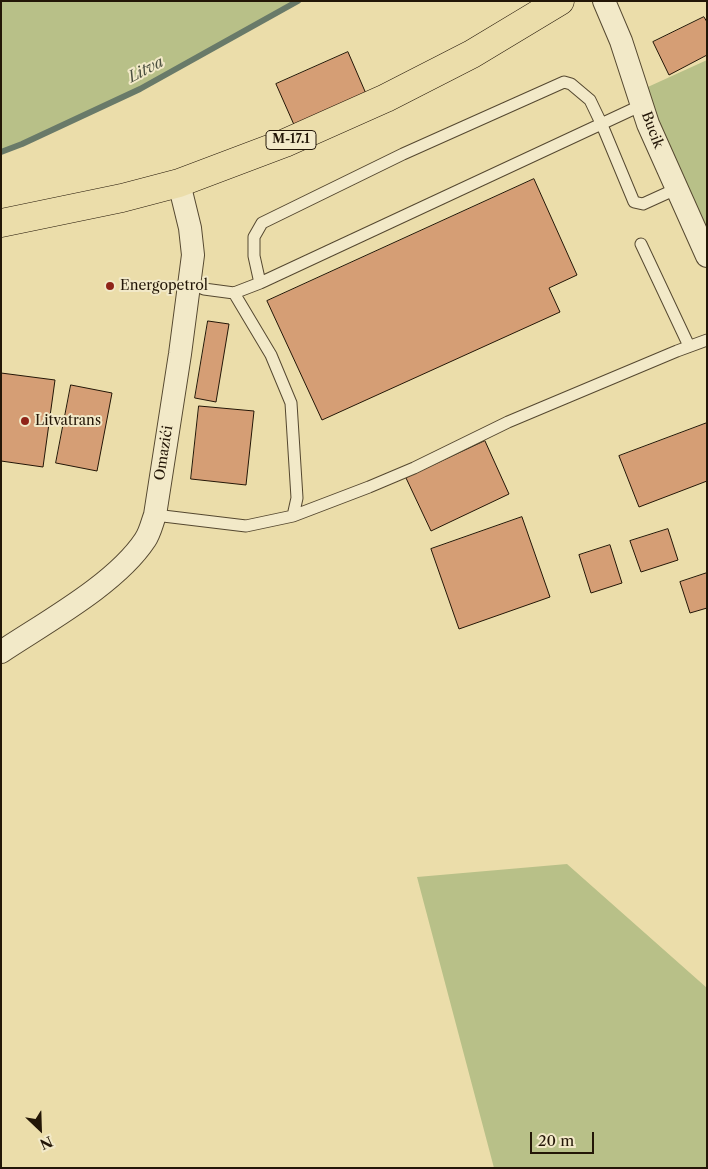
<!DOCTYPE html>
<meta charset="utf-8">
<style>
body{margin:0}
#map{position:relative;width:708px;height:1169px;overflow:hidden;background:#ebddaa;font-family:"Libre Caslon Text",serif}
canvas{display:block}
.frame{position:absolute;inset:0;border:2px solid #231607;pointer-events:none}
.north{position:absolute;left:15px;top:1104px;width:50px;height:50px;-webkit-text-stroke:4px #f2e9c8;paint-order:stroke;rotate:156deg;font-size:14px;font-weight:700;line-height:20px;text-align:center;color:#231607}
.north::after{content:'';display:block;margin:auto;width:18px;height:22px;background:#231607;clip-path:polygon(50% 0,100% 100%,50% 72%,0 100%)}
.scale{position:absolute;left:530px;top:1132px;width:64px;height:22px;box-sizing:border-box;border:2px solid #231607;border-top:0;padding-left:6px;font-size:15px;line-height:18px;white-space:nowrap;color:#231607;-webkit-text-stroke:4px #f2e9c8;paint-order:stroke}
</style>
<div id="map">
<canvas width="708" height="1169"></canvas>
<div class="frame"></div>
<div class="north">N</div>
<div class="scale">20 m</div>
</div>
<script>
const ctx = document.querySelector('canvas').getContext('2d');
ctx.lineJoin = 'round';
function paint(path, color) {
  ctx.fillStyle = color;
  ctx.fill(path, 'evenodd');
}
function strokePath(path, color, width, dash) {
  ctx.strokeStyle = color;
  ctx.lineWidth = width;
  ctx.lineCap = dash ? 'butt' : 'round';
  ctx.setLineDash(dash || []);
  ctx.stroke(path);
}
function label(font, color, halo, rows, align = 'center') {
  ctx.font = font + ' "Libre Caslon Text",serif';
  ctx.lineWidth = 4;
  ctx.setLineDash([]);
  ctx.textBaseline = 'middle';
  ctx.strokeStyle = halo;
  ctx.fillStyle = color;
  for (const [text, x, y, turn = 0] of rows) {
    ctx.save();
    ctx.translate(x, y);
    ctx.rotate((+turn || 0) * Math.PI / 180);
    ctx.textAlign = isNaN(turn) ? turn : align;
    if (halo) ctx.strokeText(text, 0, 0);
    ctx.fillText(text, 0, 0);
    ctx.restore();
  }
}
const green = new Path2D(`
 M 1,1 L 298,1 L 140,89 L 22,144 L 1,152 Z
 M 707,60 L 707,237 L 639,91 Z
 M 567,864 L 707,988 L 707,1168 L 494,1168 L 417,877 Z`);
const stream = new Path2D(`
 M 1,152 L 22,144 L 140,89 L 298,1`);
const building = new Path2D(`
 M 704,17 L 707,22 L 707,55 L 669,75 L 653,42 Z
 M 348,52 L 367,96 L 295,127 L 276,84 Z
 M 534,179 L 577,275 L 549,288 L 560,312 L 322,420 L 267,301 Z
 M 208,321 L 229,324 L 216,402 L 195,398 Z
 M 1,373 L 55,380 L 43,467 L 1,461 Z
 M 71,385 L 112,393 L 97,471 L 56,463 Z
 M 199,406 L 254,411 L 246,485 L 191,479 Z
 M 707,423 L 707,481 L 639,507 L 619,456 Z
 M 485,441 L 509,494 L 431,531 L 406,478 Z
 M 522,517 L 550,597 L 459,629 L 431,549 Z
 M 668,529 L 678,560 L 641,572 L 630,541 Z
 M 610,545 L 622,583 L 591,593 L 579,555 Z
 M 707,573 L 707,608 L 690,613 L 680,582 Z`);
const lane = new Path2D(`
 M 641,244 L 689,346
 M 189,282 L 204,289 L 234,293 L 260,283 L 642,105
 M 260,283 L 254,256 L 254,237 L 262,223 L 403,154 L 564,82 L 571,84 L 590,100 L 602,125 L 634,202 L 643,204 L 676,189
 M 155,515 L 246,526 L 293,516 L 297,498 L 291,403 L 271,355 L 234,293
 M 293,516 L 369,487 L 414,468 L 508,422 L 677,351 L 707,340`);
const street = new Path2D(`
 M 604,1 L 621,41 L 648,124 L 707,256
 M 1,652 C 46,622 116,584 145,540 C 150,533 152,523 155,515 L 180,354 L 193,255 L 190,228 L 179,183`);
const primary = new Path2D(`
 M 1,223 L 122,198 L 179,183 L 285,143 L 386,98 L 472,54 L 560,1`);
const markers = [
 [110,286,5,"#8f2418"],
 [25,421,5,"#8f2418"]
];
const shields = [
 [291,140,50]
];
const shieldNames = [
 ["M-17.1",291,140]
];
const streetNames = [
 ["Bucik",652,130,69],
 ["Omazići",164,453,-81]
];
const poiNames = [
 ["Energopetrol",120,286],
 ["Litvatrans",35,421]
];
const waterNames = [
 ["Litva",146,70,-28]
];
paint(green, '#b8c088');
strokePath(stream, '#697a69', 6);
paint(building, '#d59e75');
strokePath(building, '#231607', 1);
strokePath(lane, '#554830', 13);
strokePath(street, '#554830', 24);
strokePath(primary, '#231607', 29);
strokePath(lane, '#f2e9c8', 11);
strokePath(street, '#f2e9c8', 22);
strokePath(primary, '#ebddaa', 28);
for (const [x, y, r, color] of markers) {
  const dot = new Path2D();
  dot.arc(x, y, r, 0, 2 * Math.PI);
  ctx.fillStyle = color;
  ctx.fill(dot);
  strokePath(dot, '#f2e9c8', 2);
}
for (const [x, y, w] of shields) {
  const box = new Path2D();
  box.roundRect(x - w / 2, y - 9.5, w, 19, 4);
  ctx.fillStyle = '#f2e9c8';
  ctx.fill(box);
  strokePath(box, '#231607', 1);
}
label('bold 12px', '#231607', null, shieldNames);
label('14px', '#231607', '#f2e9c8', streetNames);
label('14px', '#231607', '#f2e9c8', poiNames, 'left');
label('italic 15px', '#4c5040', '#f2e9c8', waterNames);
</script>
